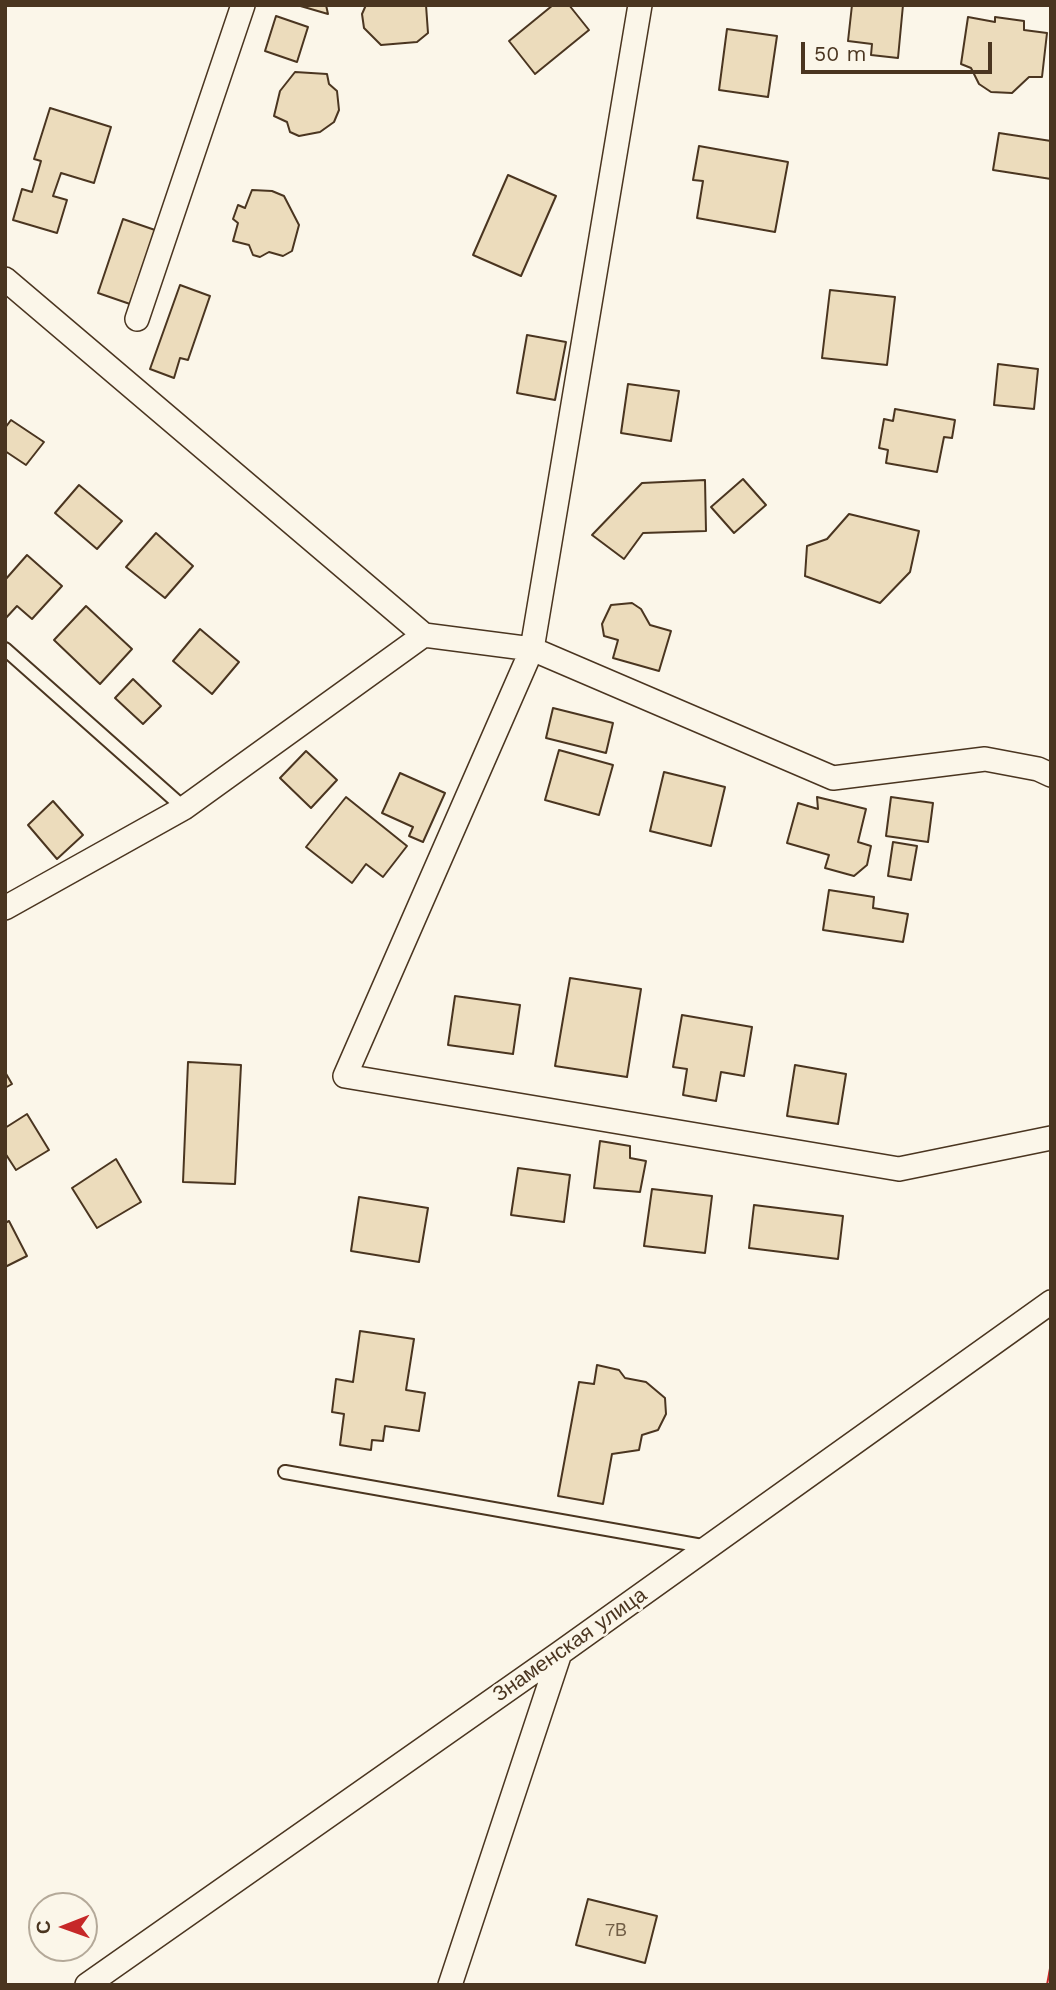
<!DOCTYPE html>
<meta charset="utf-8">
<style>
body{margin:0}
#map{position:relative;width:1056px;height:1990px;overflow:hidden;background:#fbf6e9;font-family:"Work Sans",sans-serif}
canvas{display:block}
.frame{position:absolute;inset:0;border:7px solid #4a3520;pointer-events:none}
.north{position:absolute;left:28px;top:1892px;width:70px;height:70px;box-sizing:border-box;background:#fbf6e9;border:2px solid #b4a999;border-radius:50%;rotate:269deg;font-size:19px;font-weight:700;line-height:28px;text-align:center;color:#4a3520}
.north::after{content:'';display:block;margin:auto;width:24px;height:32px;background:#c62828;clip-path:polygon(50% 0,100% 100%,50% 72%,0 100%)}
.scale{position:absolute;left:801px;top:42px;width:191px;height:32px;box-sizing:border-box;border:4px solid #4a3520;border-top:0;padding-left:9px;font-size:21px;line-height:24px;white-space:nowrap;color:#4a3520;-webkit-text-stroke:5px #fbf6e9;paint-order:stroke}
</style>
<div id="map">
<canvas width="1056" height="1990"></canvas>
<div class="frame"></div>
<div class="north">С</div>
<div class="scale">50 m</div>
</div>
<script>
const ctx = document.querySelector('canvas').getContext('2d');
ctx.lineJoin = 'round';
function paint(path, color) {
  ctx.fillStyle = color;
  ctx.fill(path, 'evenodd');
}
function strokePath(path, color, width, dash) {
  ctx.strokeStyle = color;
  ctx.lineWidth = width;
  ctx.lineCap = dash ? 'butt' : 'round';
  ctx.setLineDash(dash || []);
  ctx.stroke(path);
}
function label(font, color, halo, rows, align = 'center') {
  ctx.font = font + ' "Work Sans",sans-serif';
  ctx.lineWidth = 5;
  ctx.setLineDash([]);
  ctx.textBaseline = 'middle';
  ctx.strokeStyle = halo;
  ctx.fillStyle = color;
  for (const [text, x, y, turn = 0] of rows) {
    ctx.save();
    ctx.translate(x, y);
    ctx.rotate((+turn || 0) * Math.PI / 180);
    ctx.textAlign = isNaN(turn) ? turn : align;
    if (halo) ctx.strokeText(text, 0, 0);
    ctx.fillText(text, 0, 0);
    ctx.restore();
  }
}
const building = new Path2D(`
 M 297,5 L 326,5 L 328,14 Z
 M 366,5 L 426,5 L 428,33 L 417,42 L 381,45 L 364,28 L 362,14 Z
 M 553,5 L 569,5 L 589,30 L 535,74 L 509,41 Z
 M 852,5 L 903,5 L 898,58 L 871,55 L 872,44 L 848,41 Z
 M 276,16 L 308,27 L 297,62 L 265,51 Z
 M 968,17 L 995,22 L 995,17 L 1024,21 L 1024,30 L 1047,33 L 1042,77 L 1029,77 L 1012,93 L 991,92 L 979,84 L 971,68 L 961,64 Z
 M 727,29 L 777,36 L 768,97 L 719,90 Z
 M 295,72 L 327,74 L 329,84 L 337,91 L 339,110 L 334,122 L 320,132 L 299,136 L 290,132 L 287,122 L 274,116 L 280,91 Z
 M 50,108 L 111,127 L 94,183 L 61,173 L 53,196 L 67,200 L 57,233 L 13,220 L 22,189 L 32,192 L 41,161 L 34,159 Z
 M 999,133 L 1051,141 L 1051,179 L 993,170 Z
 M 699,146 L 788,162 L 775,232 L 697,218 L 703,181 L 693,180 Z
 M 508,175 L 556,196 L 521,276 L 473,255 Z
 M 252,190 L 272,191 L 284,196 L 299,225 L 292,251 L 283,256 L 269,252 L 260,257 L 253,255 L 249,245 L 233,241 L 238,223 L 233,219 L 238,205 L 245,208 Z
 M 123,219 L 155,230 L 130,304 L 98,293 Z
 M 180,285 L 210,296 L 188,360 L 180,358 L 174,378 L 150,369 Z
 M 830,290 L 895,297 L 887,365 L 822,358 Z
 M 527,335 L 566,342 L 555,400 L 517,393 Z
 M 998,364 L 1038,369 L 1034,409 L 994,405 Z
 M 628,384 L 679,391 L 671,441 L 621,433 Z
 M 895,409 L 955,420 L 952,438 L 944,437 L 937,472 L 886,463 L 888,450 L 879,448 L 884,419 L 893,421 Z
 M 11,420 L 44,442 L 26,465 L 5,451 L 5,428 Z
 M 743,479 L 766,505 L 734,533 L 711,507 Z
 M 705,480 L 706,531 L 643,533 L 624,559 L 592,535 L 642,483 Z
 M 79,485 L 122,521 L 97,549 L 55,513 Z
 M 849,514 L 919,531 L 910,572 L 880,603 L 805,576 L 807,546 L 827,539 Z
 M 156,533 L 193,566 L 165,598 L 126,567 Z
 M 27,555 L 62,586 L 32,619 L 17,606 L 5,619 L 5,580 Z
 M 632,603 L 641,609 L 650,625 L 671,631 L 659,671 L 613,658 L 618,640 L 604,636 L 602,624 L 611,605 Z
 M 86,606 L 132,649 L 100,684 L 54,640 Z
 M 200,629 L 239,662 L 212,694 L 173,661 Z
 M 133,679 L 161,706 L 143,724 L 115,698 Z
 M 553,708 L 613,723 L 606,753 L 546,738 Z
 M 559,750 L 613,765 L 599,815 L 545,800 Z
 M 306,751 L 337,780 L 311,808 L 280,778 Z
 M 664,772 L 725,787 L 711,846 L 650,831 Z
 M 400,773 L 445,793 L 423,842 L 409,836 L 413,827 L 382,813 Z
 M 346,797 L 407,846 L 383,877 L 366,864 L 352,883 L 306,847 Z
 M 817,797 L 866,809 L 858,842 L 871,846 L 867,865 L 854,876 L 825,868 L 829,855 L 787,843 L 798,803 L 818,809 Z
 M 891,797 L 933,803 L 928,842 L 886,836 Z
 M 53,801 L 83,835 L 57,859 L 28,825 Z
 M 893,842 L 917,846 L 911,880 L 888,876 Z
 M 829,890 L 874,897 L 873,908 L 908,914 L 903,942 L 823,930 Z
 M 570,978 L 641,989 L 627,1077 L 555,1066 Z
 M 455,996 L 520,1005 L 513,1054 L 448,1045 Z
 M 682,1015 L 752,1027 L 744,1076 L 721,1072 L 716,1101 L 683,1095 L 687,1069 L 673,1067 Z
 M 188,1062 L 241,1065 L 235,1184 L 183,1182 Z
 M 795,1065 L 846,1074 L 838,1124 L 787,1116 Z
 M 5,1072 L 12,1084 L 5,1088 Z
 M 27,1114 L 49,1150 L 16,1170 L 5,1153 L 5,1128 Z
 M 600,1141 L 630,1146 L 630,1158 L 646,1161 L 640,1192 L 594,1188 Z
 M 116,1159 L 141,1202 L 97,1228 L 72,1188 Z
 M 518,1168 L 570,1175 L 564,1222 L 511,1215 Z
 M 652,1189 L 712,1196 L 705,1253 L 644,1246 Z
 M 359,1197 L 428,1208 L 419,1262 L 351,1251 Z
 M 754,1205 L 843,1216 L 838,1259 L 749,1248 Z
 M 9,1221 L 27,1256 L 5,1267 L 5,1223 Z
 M 360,1331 L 414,1339 L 406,1390 L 425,1393 L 419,1431 L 385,1426 L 383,1441 L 372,1440 L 371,1450 L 340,1445 L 344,1414 L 332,1412 L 336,1379 L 353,1382 Z
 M 597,1365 L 619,1370 L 625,1378 L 646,1382 L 665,1398 L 666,1414 L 658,1430 L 642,1435 L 639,1450 L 612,1454 L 603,1504 L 558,1496 L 579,1382 L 594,1384 Z
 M 588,1899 L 657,1916 L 645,1963 L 576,1945 Z`);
const lane = new Path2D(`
 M 5,649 L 184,808
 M 285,1472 L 708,1547`);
const street = new Path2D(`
 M 5,279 L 424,635
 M 137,319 L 243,5
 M 1051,775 L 1038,769 L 985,759 L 833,778 L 532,649 L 345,1076 L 899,1169 L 1051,1138
 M 5,908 L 184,808 L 424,635 L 532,649 L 640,5
 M 87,1985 L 560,1653 L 1051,1302
 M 450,1985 L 560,1653`);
const power = new Path2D(`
 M 1047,1985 L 1051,1963`);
const numberNames = [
 ["7В",616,1931]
];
const streetNames = [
 ["Знаменская улица",570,1645,-35]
];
paint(building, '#ecdcbc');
strokePath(building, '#4a3520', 2);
strokePath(lane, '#4a3520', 16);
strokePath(street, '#4a3520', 26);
strokePath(lane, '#fbf6e9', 12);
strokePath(street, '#fbf6e9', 23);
strokePath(power, '#c62828', 2, [24, 5, 3.5, 5]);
label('18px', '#725f47', null, numberNames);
label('21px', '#4a3520', '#fbf6e9', streetNames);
</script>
